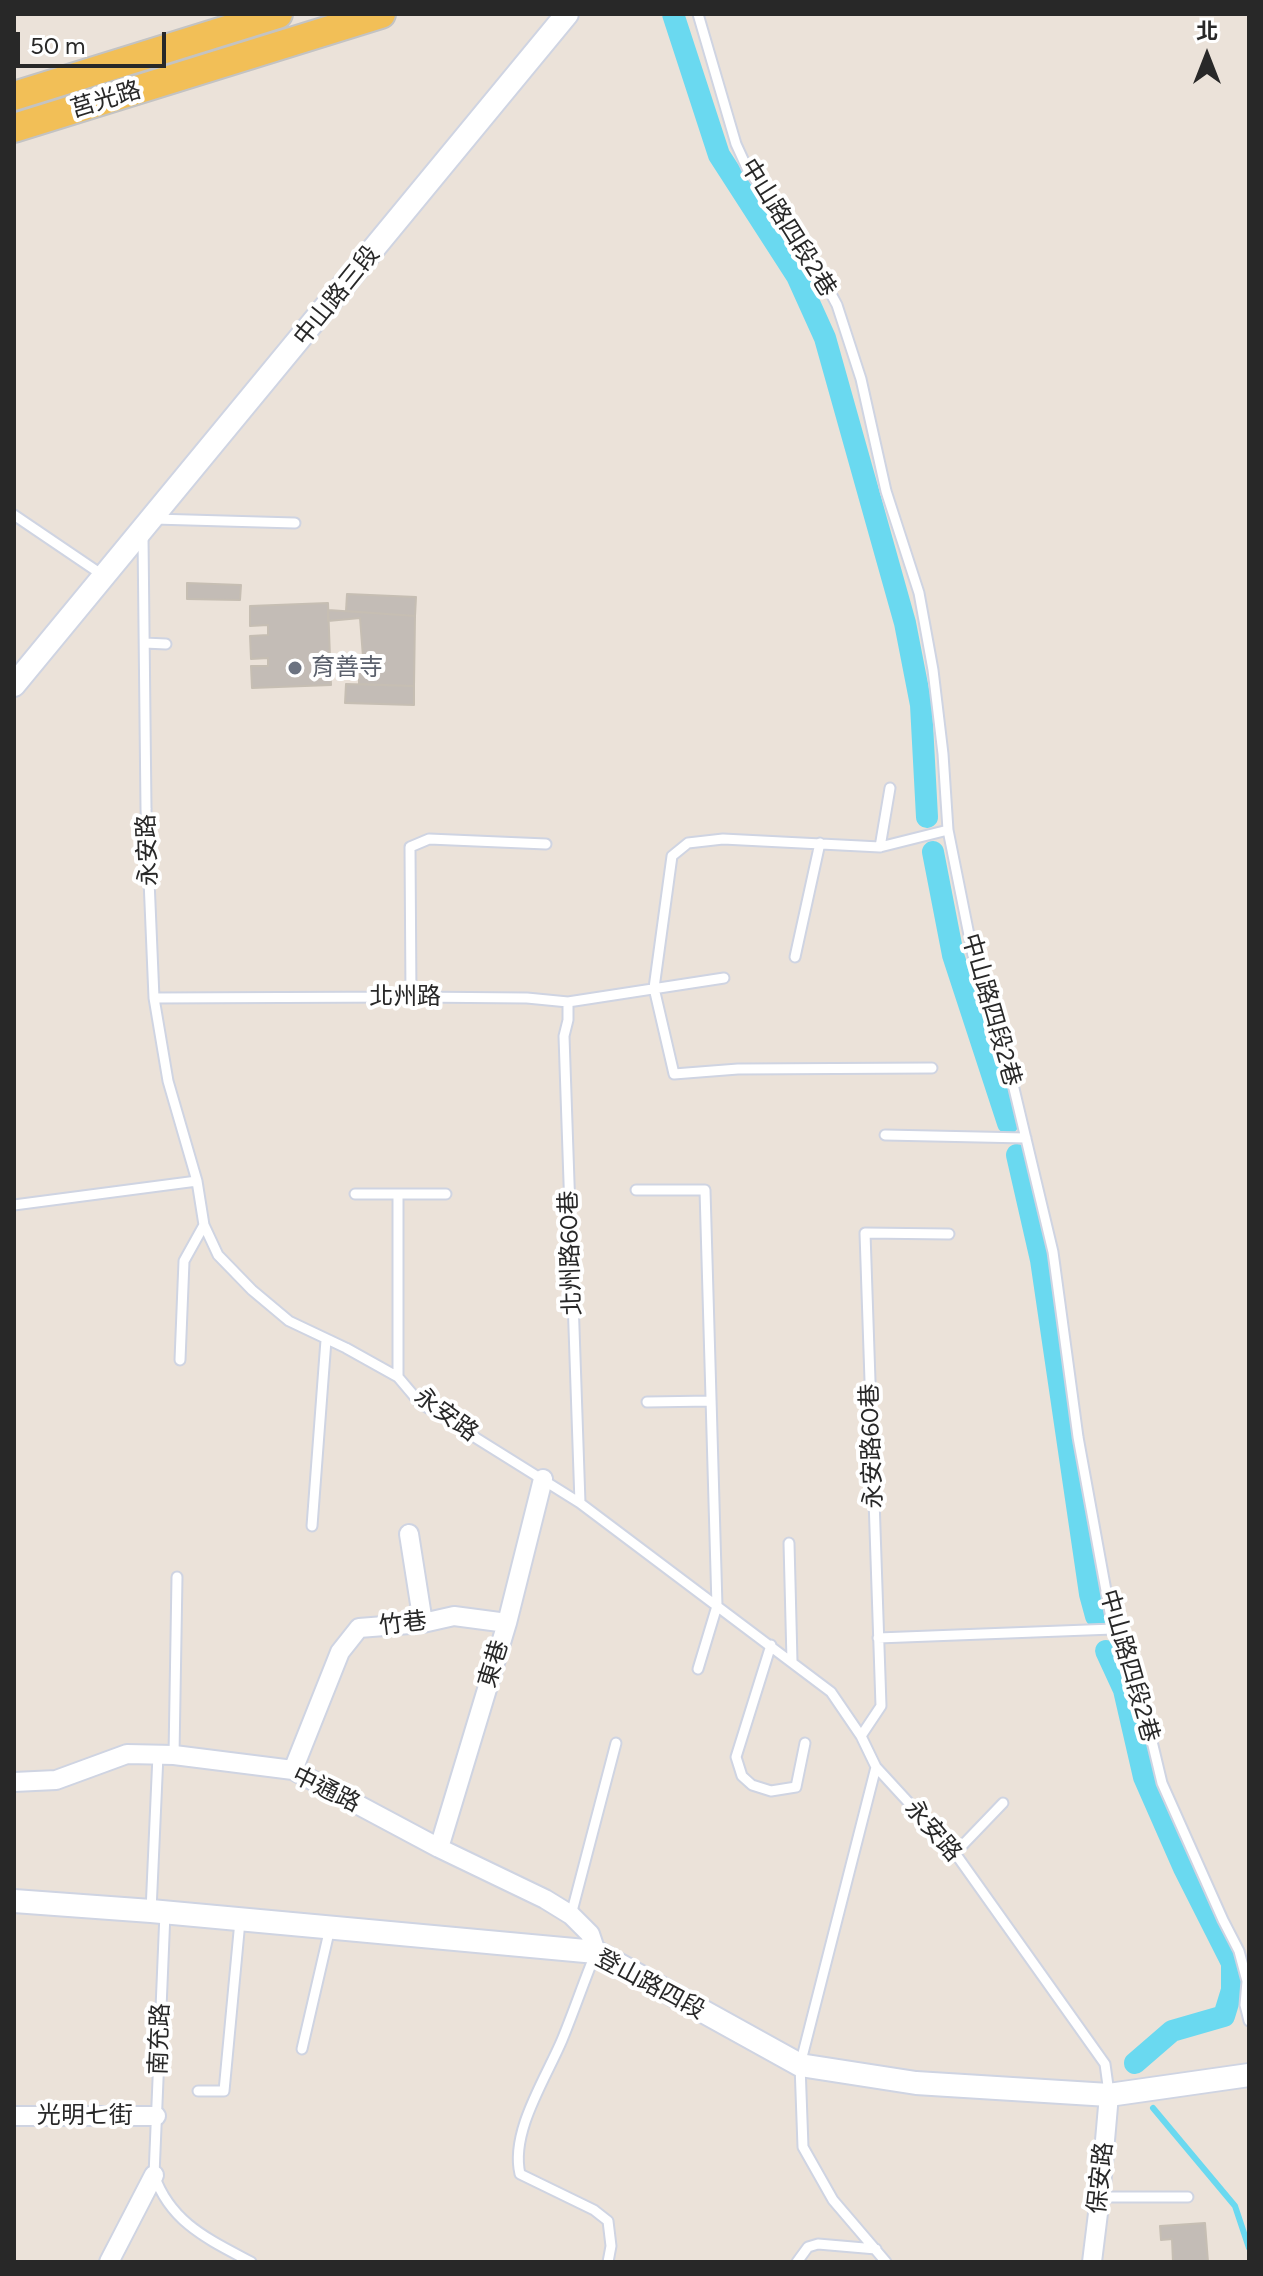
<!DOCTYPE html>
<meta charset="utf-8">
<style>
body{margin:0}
#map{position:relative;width:1263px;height:2276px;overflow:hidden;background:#ebe2d9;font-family:Figtree,"Noto Sans TC",sans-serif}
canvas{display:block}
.frame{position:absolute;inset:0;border:16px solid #282828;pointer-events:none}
.north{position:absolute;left:1167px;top:16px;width:80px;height:80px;-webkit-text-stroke:6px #fff;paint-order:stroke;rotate:0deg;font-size:22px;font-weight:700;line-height:32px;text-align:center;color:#282828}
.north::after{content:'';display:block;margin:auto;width:28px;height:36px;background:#282828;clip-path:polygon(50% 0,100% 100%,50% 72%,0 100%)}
.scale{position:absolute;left:16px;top:32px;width:150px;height:36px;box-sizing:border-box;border:4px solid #282828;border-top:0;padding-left:10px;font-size:24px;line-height:28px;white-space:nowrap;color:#282828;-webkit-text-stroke:6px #fff;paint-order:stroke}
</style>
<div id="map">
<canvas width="1263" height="2276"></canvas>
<div class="frame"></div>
<div class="north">北</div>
<div class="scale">50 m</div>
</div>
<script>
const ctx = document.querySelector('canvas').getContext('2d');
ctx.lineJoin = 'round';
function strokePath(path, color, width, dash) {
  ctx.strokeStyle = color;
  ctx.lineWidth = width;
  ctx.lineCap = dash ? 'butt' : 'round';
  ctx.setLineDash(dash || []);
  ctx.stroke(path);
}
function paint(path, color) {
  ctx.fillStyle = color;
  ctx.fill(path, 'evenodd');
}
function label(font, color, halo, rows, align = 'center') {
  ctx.font = font + ' Figtree,"Noto Sans TC",sans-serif';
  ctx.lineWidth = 8;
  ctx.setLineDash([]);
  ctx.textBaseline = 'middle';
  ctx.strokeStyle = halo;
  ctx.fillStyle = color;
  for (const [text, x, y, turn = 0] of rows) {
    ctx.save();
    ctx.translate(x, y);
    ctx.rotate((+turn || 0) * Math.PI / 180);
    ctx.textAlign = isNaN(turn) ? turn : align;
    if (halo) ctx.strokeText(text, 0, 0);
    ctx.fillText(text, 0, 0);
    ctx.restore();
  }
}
const stream = new Path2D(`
 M 1153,2108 L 1235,2206 L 1249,2248`);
const canal = new Path2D(`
 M 673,14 L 719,155 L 797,276 L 825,338 L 905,623 L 921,705 L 927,817
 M 933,852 L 953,955 L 1008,1123
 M 1017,1155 L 1041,1260 L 1090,1594 L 1096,1616
 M 1106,1651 L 1124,1690 L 1144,1777 L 1184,1868 L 1232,1963 L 1232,1990 L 1224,2016 L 1172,2031 L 1135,2063`);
const building = new Path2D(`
 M 187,583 L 241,585 L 240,600 L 187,599 Z
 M 347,594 L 416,597 L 415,616 L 346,611 Z
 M 328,603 L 331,685 L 252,688 L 251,666 L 268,666 L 268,658 L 251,659 L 250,636 L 268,635 L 268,625 L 250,626 L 250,606 Z
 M 328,610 L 415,616 L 414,686 L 359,684 L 359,671 L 330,671 L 330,657 L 363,657 L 360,618 L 328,621 Z
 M 346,684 L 414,686 L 414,705 L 345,703 Z
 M 1205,2223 L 1208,2262 L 1173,2262 L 1172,2239 L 1161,2240 L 1160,2226 Z`);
const service = new Path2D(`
 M 698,14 L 736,144 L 747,168 L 808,251 L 837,305 L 861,379 L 886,491 L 919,593 L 933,670 L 943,754 L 948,830 L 976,970 L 1001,1034 L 1053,1252 L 1078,1437 L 1113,1629 L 1139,1687 L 1162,1783 L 1223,1920 L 1239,1951 L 1247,1981 L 1245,2005 L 1249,2021
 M 14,515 L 104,576
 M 154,519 L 295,523
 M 143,537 L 146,809 L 154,998 L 168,1081 L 197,1181 L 204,1225 L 218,1255 L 252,1290 L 289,1321 L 346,1348 L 398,1377 L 420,1403 L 580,1503 L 831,1692 L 861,1736 L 876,1767 L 955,1853 L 1105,2064 L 1109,2093
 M 145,643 L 166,644
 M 880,847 L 890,788
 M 795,957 L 820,843
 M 411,997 L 410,847 L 429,839 L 546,844
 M 154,998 L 411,997 L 527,998 L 568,1002 L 724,978
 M 568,1002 L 568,1020 L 564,1036 L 580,1503
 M 932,1068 L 738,1069 L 674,1074 L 654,988 L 672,856 L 688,843 L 723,839 L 880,847 L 948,830
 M 885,1135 L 1026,1138
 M 636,1190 L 705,1190 L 717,1606 L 698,1669
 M 355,1194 L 398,1194
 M 14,1205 L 197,1181
 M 180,1360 L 184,1261 L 204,1225
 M 398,1377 L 398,1194 L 446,1194
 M 647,1402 L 711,1401
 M 312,1526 L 326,1340
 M 789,1543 L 792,1661
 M 878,1638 L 1113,1629
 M 771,1645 L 736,1757 L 742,1776 L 752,1785 L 771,1791 L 796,1787 L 805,1743
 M 861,1736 L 881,1706 L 865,1233 L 949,1234
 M 174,1755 L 177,1577
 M 876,1767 L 800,2065 L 803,2147 L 833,2200 L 886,2262
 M 955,1853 L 1003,1803
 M 151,1911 L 158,1755
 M 165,1913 L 154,2175 C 171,2223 208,2239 251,2262
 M 571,1915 L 616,1743
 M 596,1952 C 584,1981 574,2011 562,2040 C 546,2078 510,2132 520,2174 L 594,2210 L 608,2221 L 611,2246 L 608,2262
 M 302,2049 L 330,1928
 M 198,2091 L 224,2091 L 240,1921
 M 1100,2197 L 1188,2197
 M 797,2262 L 808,2247 L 818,2244 L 876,2249`);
const minor = new Path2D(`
 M 409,1534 L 423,1623
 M 293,1770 L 340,1652 L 359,1628 L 423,1623 L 454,1616 L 507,1623
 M 14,1782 L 56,1780 L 127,1754 L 174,1755 L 293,1770 L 439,1848 L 545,1899 L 571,1915 L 590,1934 L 596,1952
 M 439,1848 L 507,1623 L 543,1479
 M 14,2116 L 156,2116
 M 109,2262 L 154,2175
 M 1092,2262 L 1100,2197 L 1109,2095`);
const tertiary = new Path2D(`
 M 14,685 L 567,14
 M 14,1901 L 151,1911 L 596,1952 L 800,2065 L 916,2083 L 1109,2095 L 1249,2075`);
const primary = new Path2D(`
 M 14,96 L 278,14
 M 14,128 L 381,14`);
const markers = [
 [295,668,8,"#6b7280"]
];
const streetNames = [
 ["莒光路",106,100,-17],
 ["中山路四段2巷",788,228,58],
 ["中山路三段",337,296,-51],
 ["永安路",148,850,-92],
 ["北州路",405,997],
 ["中山路四段2巷",991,1010,74],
 ["北州路60巷",571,1253,-92],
 ["永安路",446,1415,36],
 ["永安路60巷",872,1446,-92],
 ["竹巷",403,1624,-7],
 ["東巷",494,1664,-73],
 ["中山路四段2巷",1129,1666,74],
 ["中通路",326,1790,26],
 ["永安路",933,1831,49],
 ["登山路四段",650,1985,28],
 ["南充路",160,2039,-88],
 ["光明七街",85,2116],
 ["保安路",1101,2178,-84]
];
const worshipNames = [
 ["育善寺",311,668]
];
strokePath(stream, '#6ad9f0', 6);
strokePath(canal, '#6ad9f0', 22);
paint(building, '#c3bcb6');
strokePath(building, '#c6beb3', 2);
strokePath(service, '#cfd4e2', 13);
strokePath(minor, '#cfd4e2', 22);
strokePath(tertiary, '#cfd4e2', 26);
strokePath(primary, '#c3c3c3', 32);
strokePath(service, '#fff', 9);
strokePath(minor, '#fff', 18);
strokePath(tertiary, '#fff', 22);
strokePath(primary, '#f2bf57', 28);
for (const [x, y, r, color] of markers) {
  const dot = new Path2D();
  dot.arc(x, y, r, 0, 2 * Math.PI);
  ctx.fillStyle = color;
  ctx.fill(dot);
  strokePath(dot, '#fff', 3);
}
label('24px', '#282828', '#fff', streetNames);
label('24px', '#5b616d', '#fff', worshipNames, 'left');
</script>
